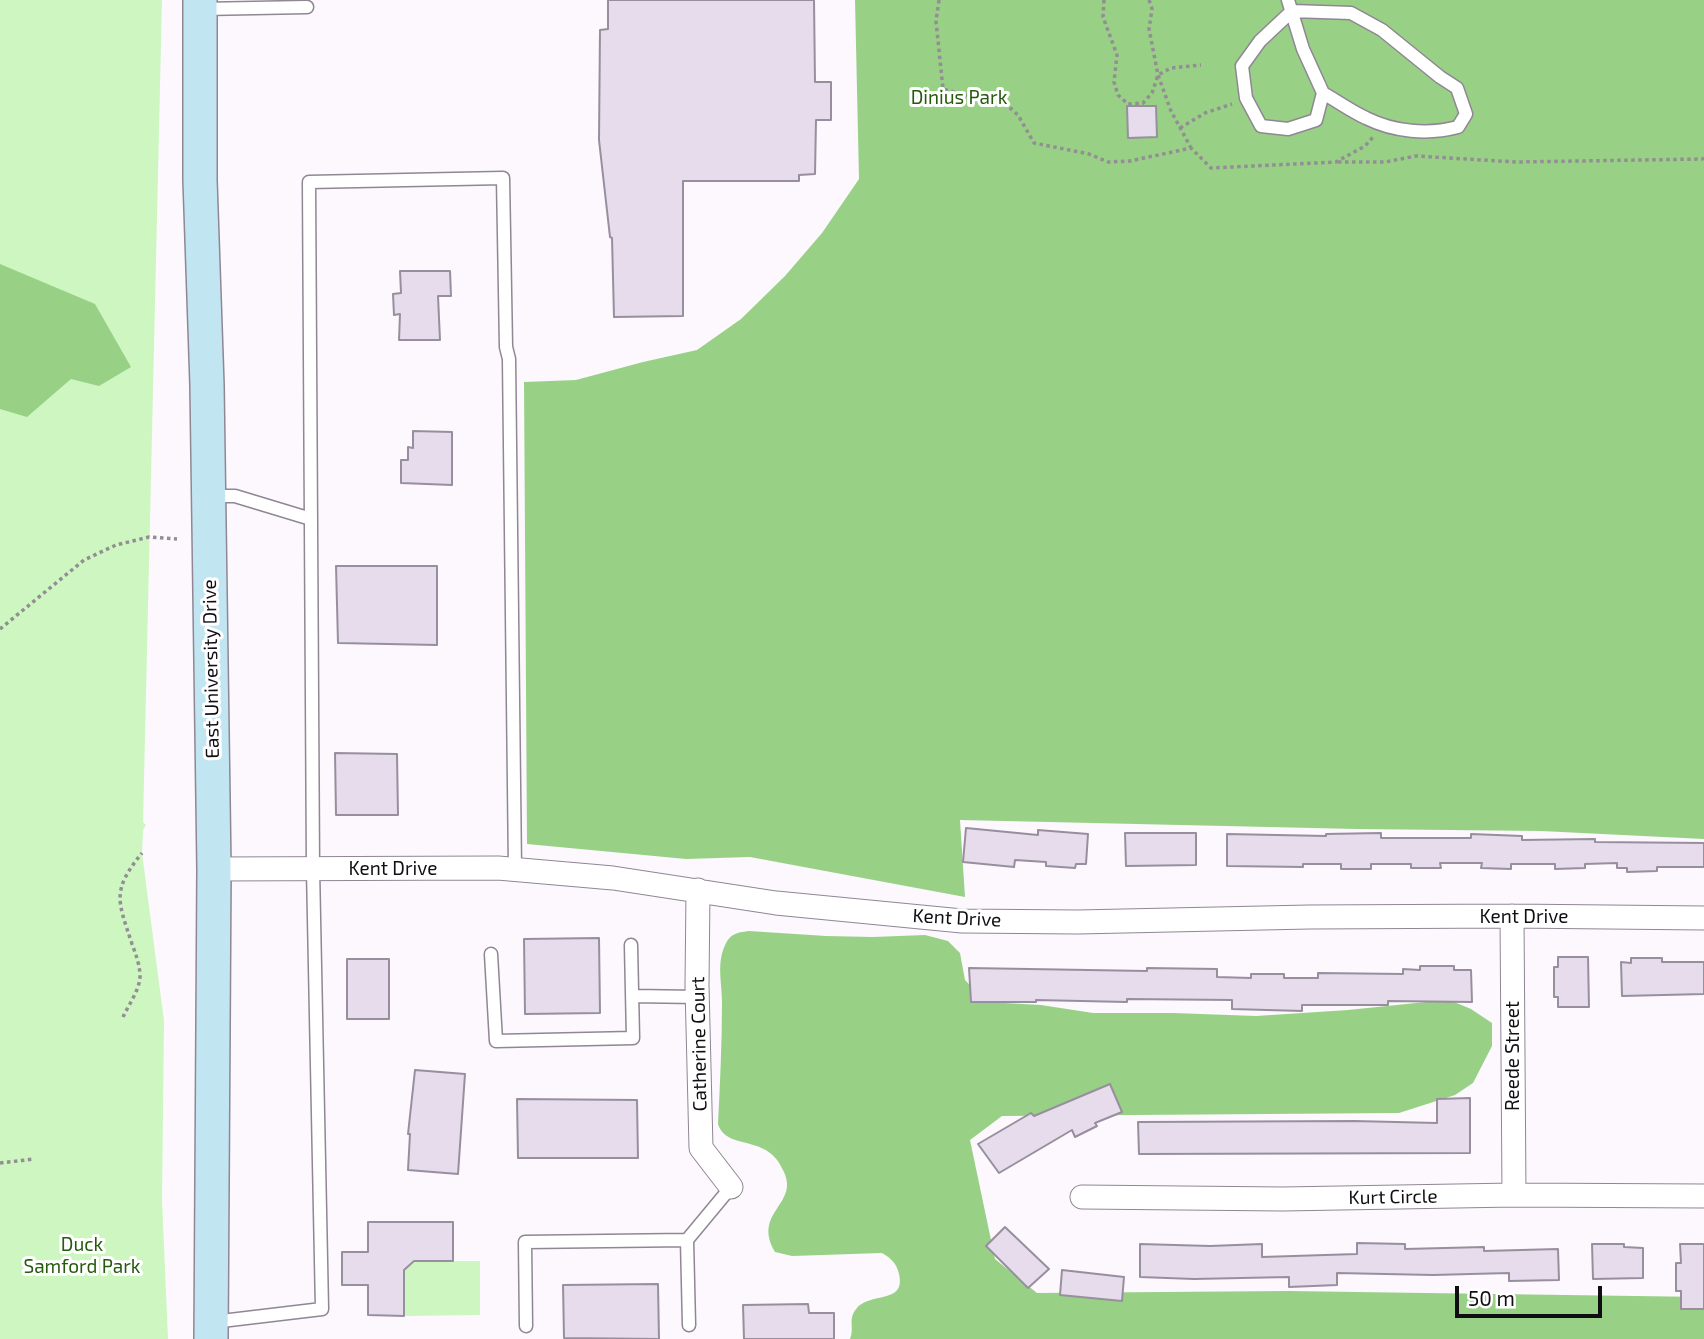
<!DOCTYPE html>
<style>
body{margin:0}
#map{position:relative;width:1704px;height:1339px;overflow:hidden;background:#fcf8fe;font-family:"Exo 2",sans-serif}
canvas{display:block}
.scale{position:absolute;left:1455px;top:1286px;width:147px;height:32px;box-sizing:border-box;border:4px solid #110e13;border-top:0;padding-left:9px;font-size:21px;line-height:24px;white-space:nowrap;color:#110e13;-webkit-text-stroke:5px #fff;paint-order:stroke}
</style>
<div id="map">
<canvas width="1704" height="1339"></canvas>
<div class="scale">50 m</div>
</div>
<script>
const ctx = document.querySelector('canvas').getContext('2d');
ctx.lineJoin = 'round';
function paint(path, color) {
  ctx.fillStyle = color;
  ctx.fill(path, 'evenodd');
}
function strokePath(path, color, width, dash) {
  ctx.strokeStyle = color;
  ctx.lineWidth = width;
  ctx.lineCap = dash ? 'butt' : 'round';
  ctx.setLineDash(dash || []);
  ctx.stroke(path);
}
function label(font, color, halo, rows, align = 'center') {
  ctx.font = font + ' "Exo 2",sans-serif';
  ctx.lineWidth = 6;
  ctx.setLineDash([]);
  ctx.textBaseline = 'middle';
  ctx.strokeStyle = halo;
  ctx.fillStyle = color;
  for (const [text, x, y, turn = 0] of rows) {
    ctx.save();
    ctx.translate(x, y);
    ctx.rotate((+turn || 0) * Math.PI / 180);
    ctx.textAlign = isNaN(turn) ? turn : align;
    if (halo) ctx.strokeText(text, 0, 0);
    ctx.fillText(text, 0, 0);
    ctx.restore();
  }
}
const green = new Path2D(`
 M 0,0 L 162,0 L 143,822 L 146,825 L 143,830 L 142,853 L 164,1021 L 162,1200 L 168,1339 L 0,1339 Z
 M 414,1261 L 480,1261 L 480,1315 L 404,1316 L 404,1270 Z`);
const forest = new Path2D(`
 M 855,0 L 1704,0 L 1704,839 L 1541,831 L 1357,829 L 960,820 L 965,897 L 750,857 L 686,859 L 527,844 L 524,382 L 576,380 L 643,362 L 697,350 L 741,319 L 785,276 L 822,233 L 859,179 Z
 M 0,264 L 95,304 L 131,367 L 99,386 L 71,379 L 27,417 L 0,409 Z
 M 749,931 L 826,936 L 873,937 L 925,935 L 948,941 L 960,953 L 965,980 L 986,1002 L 1041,1005 L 1093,1013 L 1174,1013 L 1256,1016 L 1348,1010 L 1426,1002 L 1454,1002 L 1471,1009 L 1492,1023 L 1492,1046 L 1473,1083 L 1455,1095 L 1399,1113 L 1002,1116 L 970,1140 L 995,1259 L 1037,1293 L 1288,1291 L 1704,1297 L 1704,1339 L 850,1339 C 855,1327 847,1319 857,1308 C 871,1292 906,1304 899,1274 C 897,1264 891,1258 882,1253 L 792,1256 L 775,1252 C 752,1212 799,1205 784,1172 C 768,1132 727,1152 718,1124 C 720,1083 722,1043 722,1002 C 722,981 716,963 726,943 C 731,933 740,932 749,931 Z`);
const building = new Path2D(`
 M 608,0 L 814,0 L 815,82 L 831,82 L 831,120 L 816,120 L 815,174 L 799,175 L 799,181 L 683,181 L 683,316 L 614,317 L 612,238 L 610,237 L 599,140 L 600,30 L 608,29 Z
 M 1127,106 L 1156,106 L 1157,137 L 1128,138 Z
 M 400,271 L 450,271 L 451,296 L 438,296 L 440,340 L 399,340 L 400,314 L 394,315 L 393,294 L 401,293 Z
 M 413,431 L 452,432 L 452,485 L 401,483 L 401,460 L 408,460 L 408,447 L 413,448 Z
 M 336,566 L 437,566 L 437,645 L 338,643 Z
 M 335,753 L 397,754 L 398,815 L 336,815 Z
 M 966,828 L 1038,835 L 1038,830 L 1088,834 L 1086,864 L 1076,864 L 1075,868 L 1046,866 L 1046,862 L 1015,860 L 1014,867 L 963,862 Z
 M 1125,833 L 1196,833 L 1196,865 L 1126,866 Z
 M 1381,833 L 1381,838 L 1471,838 L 1471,834 L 1522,836 L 1522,840 L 1595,839 L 1595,842 L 1704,843 L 1704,867 L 1657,867 L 1657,871 L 1627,872 L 1627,868 L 1617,868 L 1617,863 L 1585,864 L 1585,868 L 1555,869 L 1555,864 L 1511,864 L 1511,869 L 1481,868 L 1482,863 L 1440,863 L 1441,868 L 1411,868 L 1411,864 L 1371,864 L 1371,869 L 1341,869 L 1341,864 L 1303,864 L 1303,867 L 1227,866 L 1227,834 L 1326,836 L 1326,834 Z
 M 599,938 L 600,1013 L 525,1014 L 524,939 Z
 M 1558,957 L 1588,957 L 1589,1007 L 1558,1007 L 1558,997 L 1554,997 L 1554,967 L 1558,967 Z
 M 1631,958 L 1662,958 L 1662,962 L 1704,962 L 1704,994 L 1622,996 L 1621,962 L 1631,963 Z
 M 347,959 L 389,959 L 389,1019 L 347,1019 Z
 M 1420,966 L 1454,966 L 1454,970 L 1471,970 L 1472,1002 L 1388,1001 L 1388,1005 L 1302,1005 L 1302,1011 L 1232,1009 L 1232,1000 L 1127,999 L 1127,1002 L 1036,1000 L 1036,1002 L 971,1002 L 969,968 L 1147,971 L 1147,968 L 1217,969 L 1217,977 L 1251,978 L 1251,974 L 1284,974 L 1284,978 L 1318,978 L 1318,973 L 1403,974 L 1403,969 L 1420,970 Z
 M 415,1070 L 465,1074 L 458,1174 L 408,1170 L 410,1134 L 408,1134 Z
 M 1110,1084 L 1122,1112 L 1095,1123 L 1097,1126 L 1075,1137 L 1072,1130 L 999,1173 L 978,1144 L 1031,1113 L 1034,1116 Z
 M 1470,1098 L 1470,1153 L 1139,1154 L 1138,1122 L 1354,1121 L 1437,1123 L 1437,1099 Z
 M 517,1099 L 637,1100 L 638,1158 L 518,1158 Z
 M 368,1222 L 453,1222 L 453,1261 L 414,1261 L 404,1270 L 404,1316 L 368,1315 L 368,1285 L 342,1285 L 342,1252 L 368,1252 Z
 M 1005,1227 L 1049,1269 L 1028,1288 L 986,1246 Z
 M 1357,1243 L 1405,1244 L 1405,1249 L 1484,1247 L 1484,1251 L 1558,1249 L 1559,1280 L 1509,1281 L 1509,1273 L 1433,1275 L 1337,1273 L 1337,1285 L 1289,1287 L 1289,1277 L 1194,1279 L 1140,1277 L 1140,1244 L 1210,1246 L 1262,1244 L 1262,1257 L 1357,1254 Z
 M 1592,1244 L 1624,1244 L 1624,1247 L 1643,1248 L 1643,1278 L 1593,1279 Z
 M 1680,1244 L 1704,1244 L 1704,1309 L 1681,1309 L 1681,1291 L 1676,1291 L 1676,1263 L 1681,1263 Z
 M 1062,1270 L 1124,1277 L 1122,1301 L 1060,1295 Z
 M 658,1284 L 659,1339 L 564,1338 L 563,1285 Z
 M 808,1304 L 809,1313 L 834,1313 L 834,1339 L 744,1339 L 743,1305 Z`);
const path = new Path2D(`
 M 939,0 L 936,21 L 943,89 L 973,97 L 999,98 L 1018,115 L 1034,143 L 1089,154 L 1108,162 L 1130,161 L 1191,148 L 1211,168 L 1336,162 L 1365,146 L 1374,136
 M 1104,0 L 1103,17 L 1117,55 L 1114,82 L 1118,95 L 1128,104 L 1143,103 L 1152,93 L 1158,75 L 1171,68 L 1201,65
 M 1149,0 L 1152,9 L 1149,29 L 1158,75 L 1171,111 L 1191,148
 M 1180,128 L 1205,113 L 1232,104
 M 1338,162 L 1385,162 L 1416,156 L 1516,162 L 1702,159 L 1704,158
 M 0,629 L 84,560 L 116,545 L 149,537 L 177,539
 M 123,1017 C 129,1004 139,991 140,977 C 140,965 136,955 132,944 C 118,901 111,891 142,853
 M 0,1163 L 34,1159`);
const service = new Path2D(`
 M 1288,0 L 1303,49 L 1323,93 L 1316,120 L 1288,129 L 1261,126 L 1246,98 L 1242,66 L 1260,41 L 1292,11 L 1351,13 L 1382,30 L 1440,77 L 1457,88 L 1466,114 L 1458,127 C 1428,135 1394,132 1366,118 C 1351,111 1337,101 1323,93
 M 202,9 L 307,7
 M 210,496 L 235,496 L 311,519
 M 491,954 L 496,1041 L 633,1038 L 631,945
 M 633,996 L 697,997
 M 213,1322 L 322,1309 L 313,869 L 309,182 L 503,178 L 506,347 L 509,359 L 515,870
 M 689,1325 L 687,1240 L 731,1187
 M 526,1326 L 525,1242 L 687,1240`);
const minor = new Path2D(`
 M 214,869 L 498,868 L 613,878 L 776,903 L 962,921 L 1078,922 L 1309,917 L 1512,916 L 1704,918
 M 698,890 L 697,986 L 701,1148 L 731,1187
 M 1512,916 L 1514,1195
 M 1082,1197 L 1283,1199 L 1514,1195 L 1704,1196`);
const secondary = new Path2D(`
 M 200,0 L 200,180 L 207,385 L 214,869 L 211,1339`);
const parkNames = [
 ["Dinius Park",959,98],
 ["Duck",82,1245],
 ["Samford Park",82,1267]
];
const streetNames = [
 ["East University Drive",211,669,-91],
 ["Kent Drive",393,869],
 ["Kent Drive",1524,917],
 ["Kent Drive",957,918,3],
 ["Catherine Court",699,1044,-91],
 ["Reede Street",1513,1056,-90],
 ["Kurt Circle",1393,1197,-1]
];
paint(green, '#cdf6c0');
paint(forest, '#98d185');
paint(building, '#e6dcec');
strokePath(building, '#988f9e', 2);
strokePath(service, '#908694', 15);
strokePath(minor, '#908694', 25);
strokePath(secondary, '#908694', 36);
strokePath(path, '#928e94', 3.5, [3.5, 3.5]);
strokePath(service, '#fff', 12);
strokePath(minor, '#fff', 23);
strokePath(secondary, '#c2e6f1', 33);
label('19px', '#265a0d', '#fff', parkNames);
label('19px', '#110e13', '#fff', streetNames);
</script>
